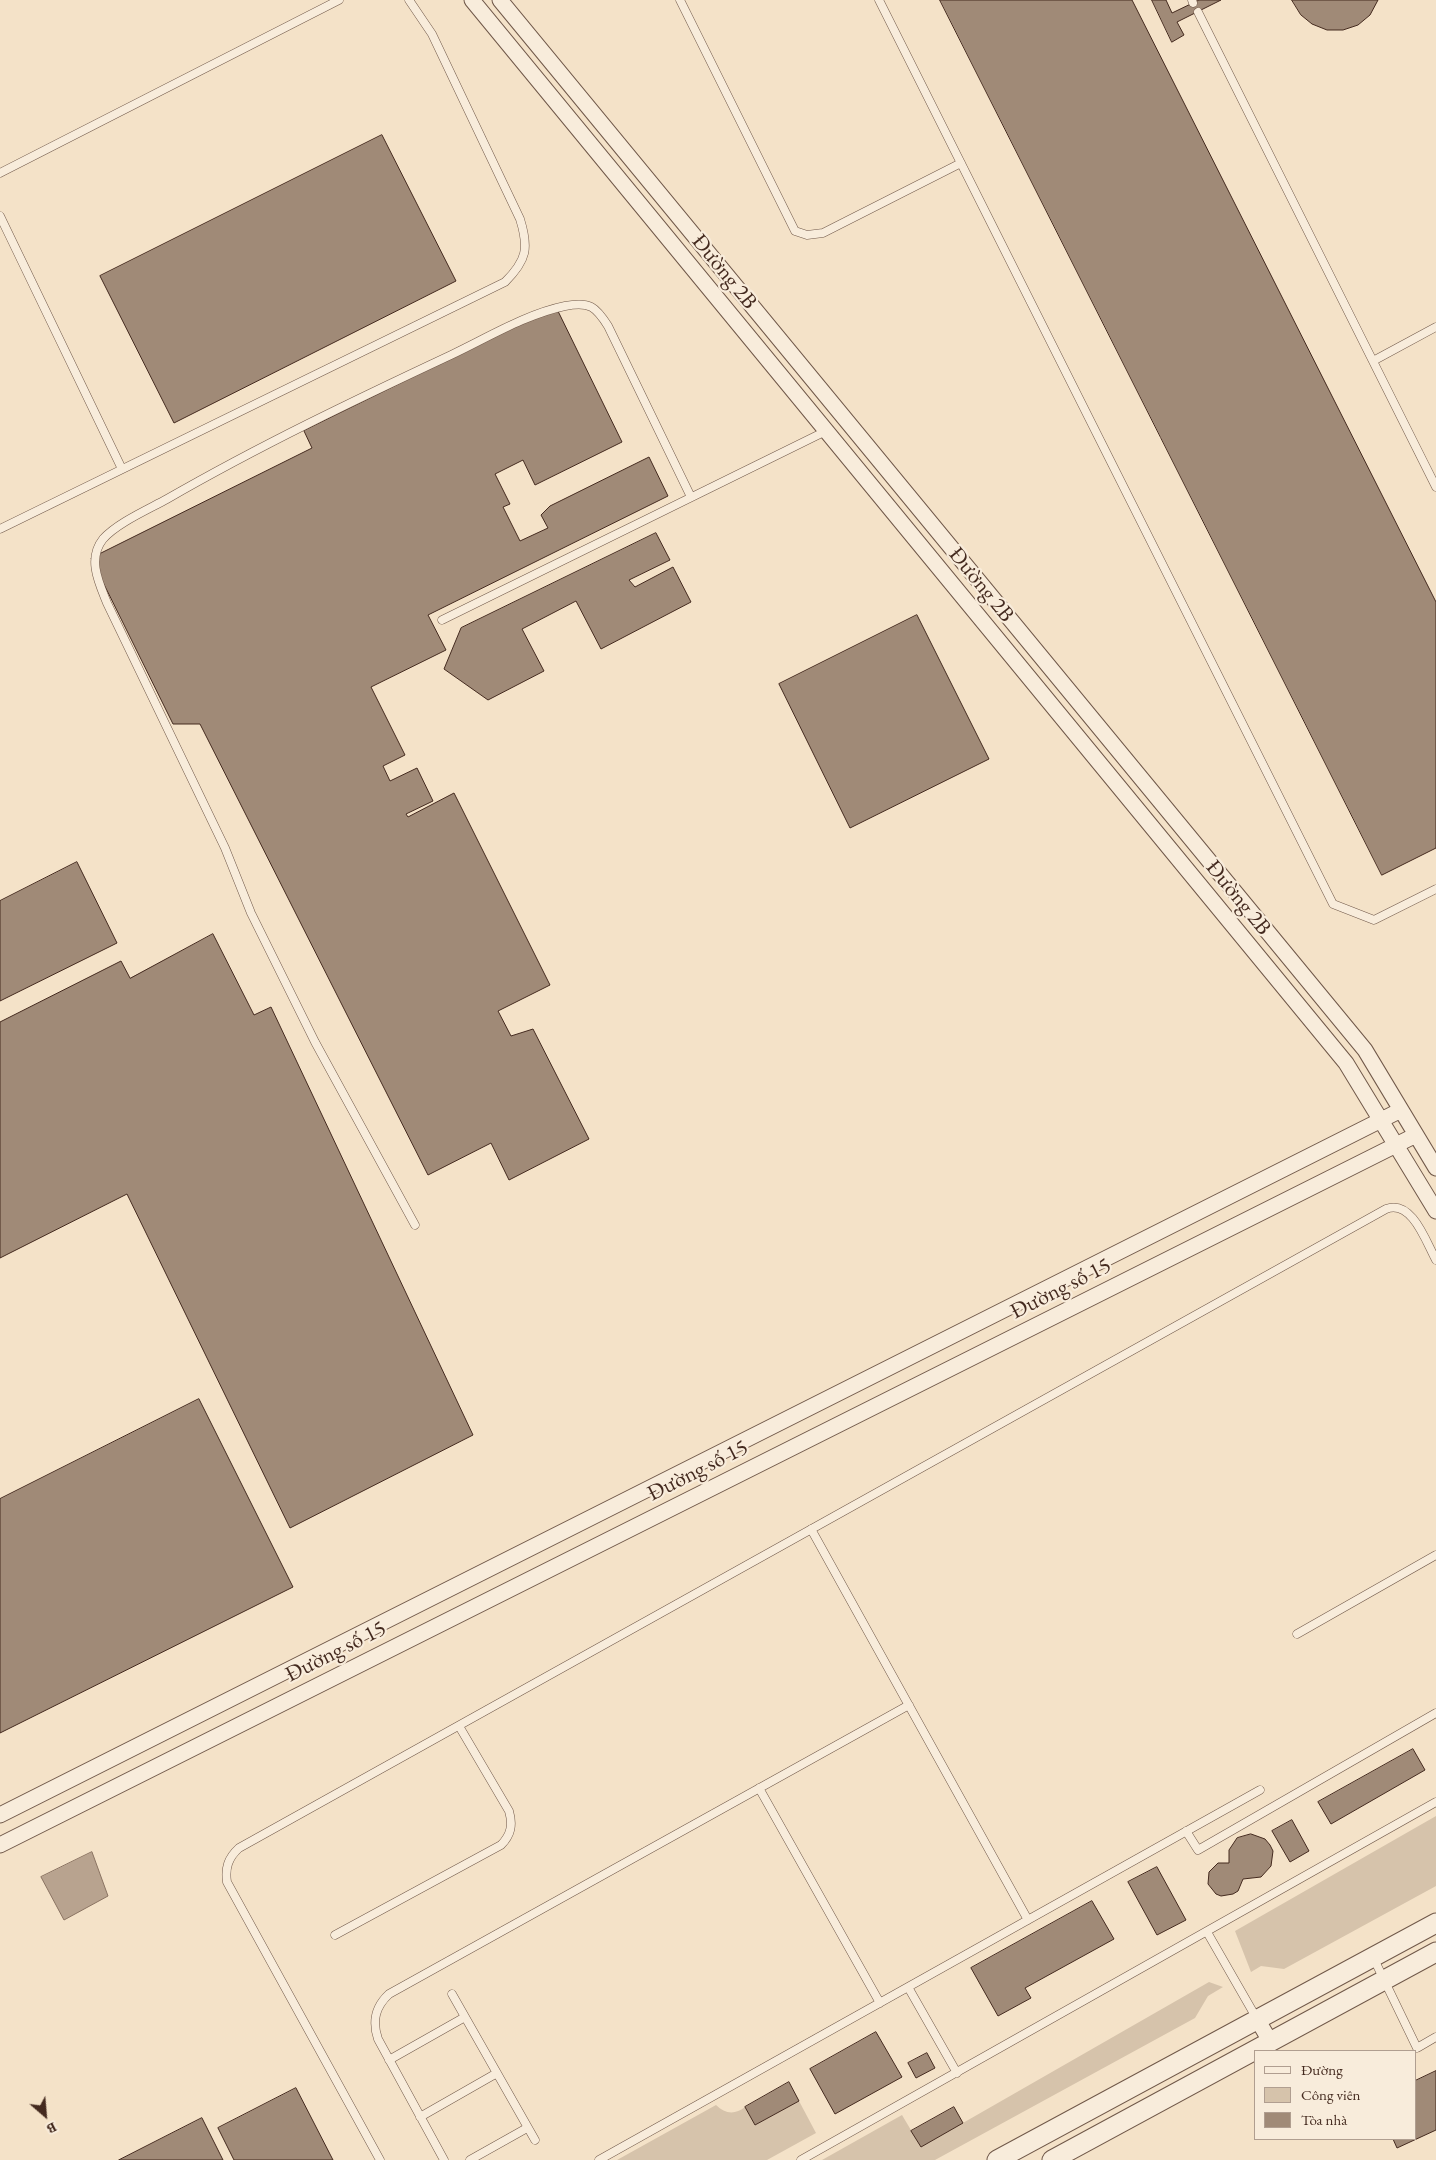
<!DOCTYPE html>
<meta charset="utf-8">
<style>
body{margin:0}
#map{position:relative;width:1436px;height:2160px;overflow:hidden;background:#f4e2c8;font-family:"EB Garamond",serif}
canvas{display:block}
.legend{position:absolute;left:1254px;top:2050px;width:162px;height:90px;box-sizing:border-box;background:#f8ecdb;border:1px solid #b09e90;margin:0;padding:6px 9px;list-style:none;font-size:15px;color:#442a1f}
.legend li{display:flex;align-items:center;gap:10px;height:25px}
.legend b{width:25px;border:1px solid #b09e90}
.north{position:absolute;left:20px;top:2090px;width:50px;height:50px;-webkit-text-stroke:4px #f8ecdb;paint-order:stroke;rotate:153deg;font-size:14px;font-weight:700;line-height:20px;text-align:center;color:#442a1f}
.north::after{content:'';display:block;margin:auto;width:18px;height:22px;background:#442a1f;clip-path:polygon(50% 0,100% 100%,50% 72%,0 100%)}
</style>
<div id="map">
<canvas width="1436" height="2160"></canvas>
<ul class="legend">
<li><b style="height:6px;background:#f8ecdb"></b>Đường</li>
<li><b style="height:14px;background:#d6c3ab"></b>Công viên</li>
<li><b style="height:14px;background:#a08a77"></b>Tòa nhà</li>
</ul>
<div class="north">B</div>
</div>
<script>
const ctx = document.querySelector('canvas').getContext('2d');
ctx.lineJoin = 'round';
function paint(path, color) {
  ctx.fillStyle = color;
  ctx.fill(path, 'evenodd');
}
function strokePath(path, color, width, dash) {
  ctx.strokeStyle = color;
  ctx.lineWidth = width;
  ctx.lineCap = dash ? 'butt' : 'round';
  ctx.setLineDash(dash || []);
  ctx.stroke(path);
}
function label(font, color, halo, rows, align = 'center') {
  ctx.font = font + ' "EB Garamond",serif';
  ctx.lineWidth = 4.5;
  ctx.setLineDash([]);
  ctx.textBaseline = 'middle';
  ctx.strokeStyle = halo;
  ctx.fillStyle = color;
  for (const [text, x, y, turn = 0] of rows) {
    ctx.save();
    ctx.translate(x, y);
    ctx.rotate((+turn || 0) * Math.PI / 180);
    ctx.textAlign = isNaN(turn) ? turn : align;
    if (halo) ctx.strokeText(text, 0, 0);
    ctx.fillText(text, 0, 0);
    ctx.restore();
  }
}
const green = new Path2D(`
 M 1436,1816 L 1436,1886 L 1284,1969 L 1261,1966 L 1251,1972 L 1235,1931 Z
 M 1209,1982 L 1223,1987 L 1208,1996 L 1195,2018 L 935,2160 L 822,2160 L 902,2115 L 921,2147 Z
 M 799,2101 L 816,2133 L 767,2160 L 617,2160 L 716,2105 C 725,2114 735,2115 745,2107 L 755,2125 Z`);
const water = new Path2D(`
 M 92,1852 L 108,1896 L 64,1920 L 41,1877 Z`);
const building = new Path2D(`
 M 940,0 L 1132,0 L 1436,602 L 1436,848 L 1382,875 Z
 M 1152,0 L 1166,0 L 1172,13 L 1199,0 L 1221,0 L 1177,22 L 1184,35 L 1172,42 Z
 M 1292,0 L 1378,0 L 1370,15 L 1358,25 L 1343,30 L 1327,30 L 1312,24 L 1301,15 Z
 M 382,135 L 456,281 L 174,423 L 100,276 Z
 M 556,307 L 622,442 L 535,485 L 523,460 L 495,474 L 510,504 L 503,507 L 520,541 L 548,528 L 541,515 L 550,506 L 649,457 L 668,496 L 428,615 L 446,650 L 371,687 L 405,755 L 383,766 L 390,781 L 417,768 L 433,801 L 406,814 L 408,817 L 454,793 L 550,985 L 498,1011 L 511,1036 L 533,1029 L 589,1139 L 509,1180 L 491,1143 L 428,1175 L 200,724 L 173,724 L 91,558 L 312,448 L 304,431 Z
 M 656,533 L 670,560 L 629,580 L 635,587 L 673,567 L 691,602 L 601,649 L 576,601 L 522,629 L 544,671 L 488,700 L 444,669 L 461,628 Z
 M 917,615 L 989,759 L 850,828 L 779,684 Z
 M 77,862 L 117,943 L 0,1001 L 0,901 Z
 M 213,934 L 254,1015 L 271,1007 L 473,1435 L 290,1528 L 127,1194 L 0,1258 L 0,1022 L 121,961 L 130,978 Z
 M 199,1399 L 293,1587 L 0,1733 L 0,1499 Z
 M 1413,1749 L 1425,1770 L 1331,1824 L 1318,1802 Z
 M 1292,1820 L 1309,1851 L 1290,1862 L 1272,1831 Z
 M 1251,1834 L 1265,1839 L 1270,1845 L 1273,1851 L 1271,1866 L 1261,1877 L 1243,1879 L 1238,1891 L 1233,1894 L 1221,1896 L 1216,1894 L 1208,1884 L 1209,1872 L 1218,1863 L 1229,1863 L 1229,1850 L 1237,1838 Z
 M 1157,1867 L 1186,1920 L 1157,1935 L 1128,1882 Z
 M 1092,1901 L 1114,1939 L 1025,1988 L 1031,1998 L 998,2016 L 971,1968 Z
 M 876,2032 L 902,2077 L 835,2114 L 810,2069 Z
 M 927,2053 L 935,2068 L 916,2078 L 908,2063 Z
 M 1436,2071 L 1436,2130 L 1397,2148 L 1393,2139 L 1415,2139 L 1415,2081 Z
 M 789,2082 L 799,2101 L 755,2125 L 745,2107 Z
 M 296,2088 L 333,2160 L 234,2160 L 218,2128 Z
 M 954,2107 L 963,2123 L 921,2147 L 911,2131 Z
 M 202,2118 L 223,2160 L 119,2160 Z`);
const service = new Path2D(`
 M 680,0 L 795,231 L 807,235 L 823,233 L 961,163
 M 879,0 L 1333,904 L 1374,920 L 1436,889
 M 1192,0 L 1193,3
 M 1198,12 L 1436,487
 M 0,173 L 339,0
 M 0,216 L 122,469
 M 1373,361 L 1436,327
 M 0,529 L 505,282 C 527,260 529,248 520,219 L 432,34 L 409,0
 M 442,620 L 826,431
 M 415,1225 L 315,1042 L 251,913 L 225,848 L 107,603 C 99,583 87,559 103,539 C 117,523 149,509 167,499 C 259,446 355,400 451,355 C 487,338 526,314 565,306 C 590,301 596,307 608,326 L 691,497
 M 811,1529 L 1028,1920
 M 1297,1634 L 1436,1555
 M 759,1788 L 880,2003
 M 1186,1831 L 1198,1850 L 1436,1713
 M 1207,1932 L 1257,2019
 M 335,1935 L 501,1845 C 511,1835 513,1825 509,1811 L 459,1726
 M 1373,1957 L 1417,2048 L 1436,2037
 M 908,1987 L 957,2073
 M 452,1994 L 535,2140
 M 389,2060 L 465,2017
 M 420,2117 L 497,2073
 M 380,2160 L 227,1882 C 225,1868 228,1858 239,1848 L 1386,1209 C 1412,1199 1426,1242 1436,1260
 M 444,2160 L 378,2039 C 372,2021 375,2007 389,1994 L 909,1705
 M 470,2160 L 527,2128
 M 599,2160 L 1260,1790
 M 801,2160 L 1436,1802`);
const minor = new Path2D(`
 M 472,0 L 1346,1063 L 1436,1211
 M 500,0 L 1365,1050 L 1436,1168
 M 0,1815 L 1401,1110
 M 0,1845 L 1416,1135
 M 1257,2019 L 1270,2041`);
const tertiary = new Path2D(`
 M 997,2160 L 1436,1923
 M 1052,2160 L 1436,1952`);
const streetNames = [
 ["Đường 2B",724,272,51],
 ["Đường 2B",981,585,51],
 ["Đường 2B",1238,898,51],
 ["Đường số 15",1061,1289,-27],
 ["Đường số 15",698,1471,-27],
 ["Đường số 15",336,1652,-27]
];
paint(green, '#d6c3ab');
paint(water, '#b8a38f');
strokePath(water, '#8a7362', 1);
paint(building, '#a08a77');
strokePath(building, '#442a1f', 1);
strokePath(service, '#705849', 9);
strokePath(minor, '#705849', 17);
strokePath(tertiary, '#705849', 21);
strokePath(service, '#f8ecdb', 8);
strokePath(minor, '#f8ecdb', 15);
strokePath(tertiary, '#f8ecdb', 19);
label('22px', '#442a1f', '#f8ecdb', streetNames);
</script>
